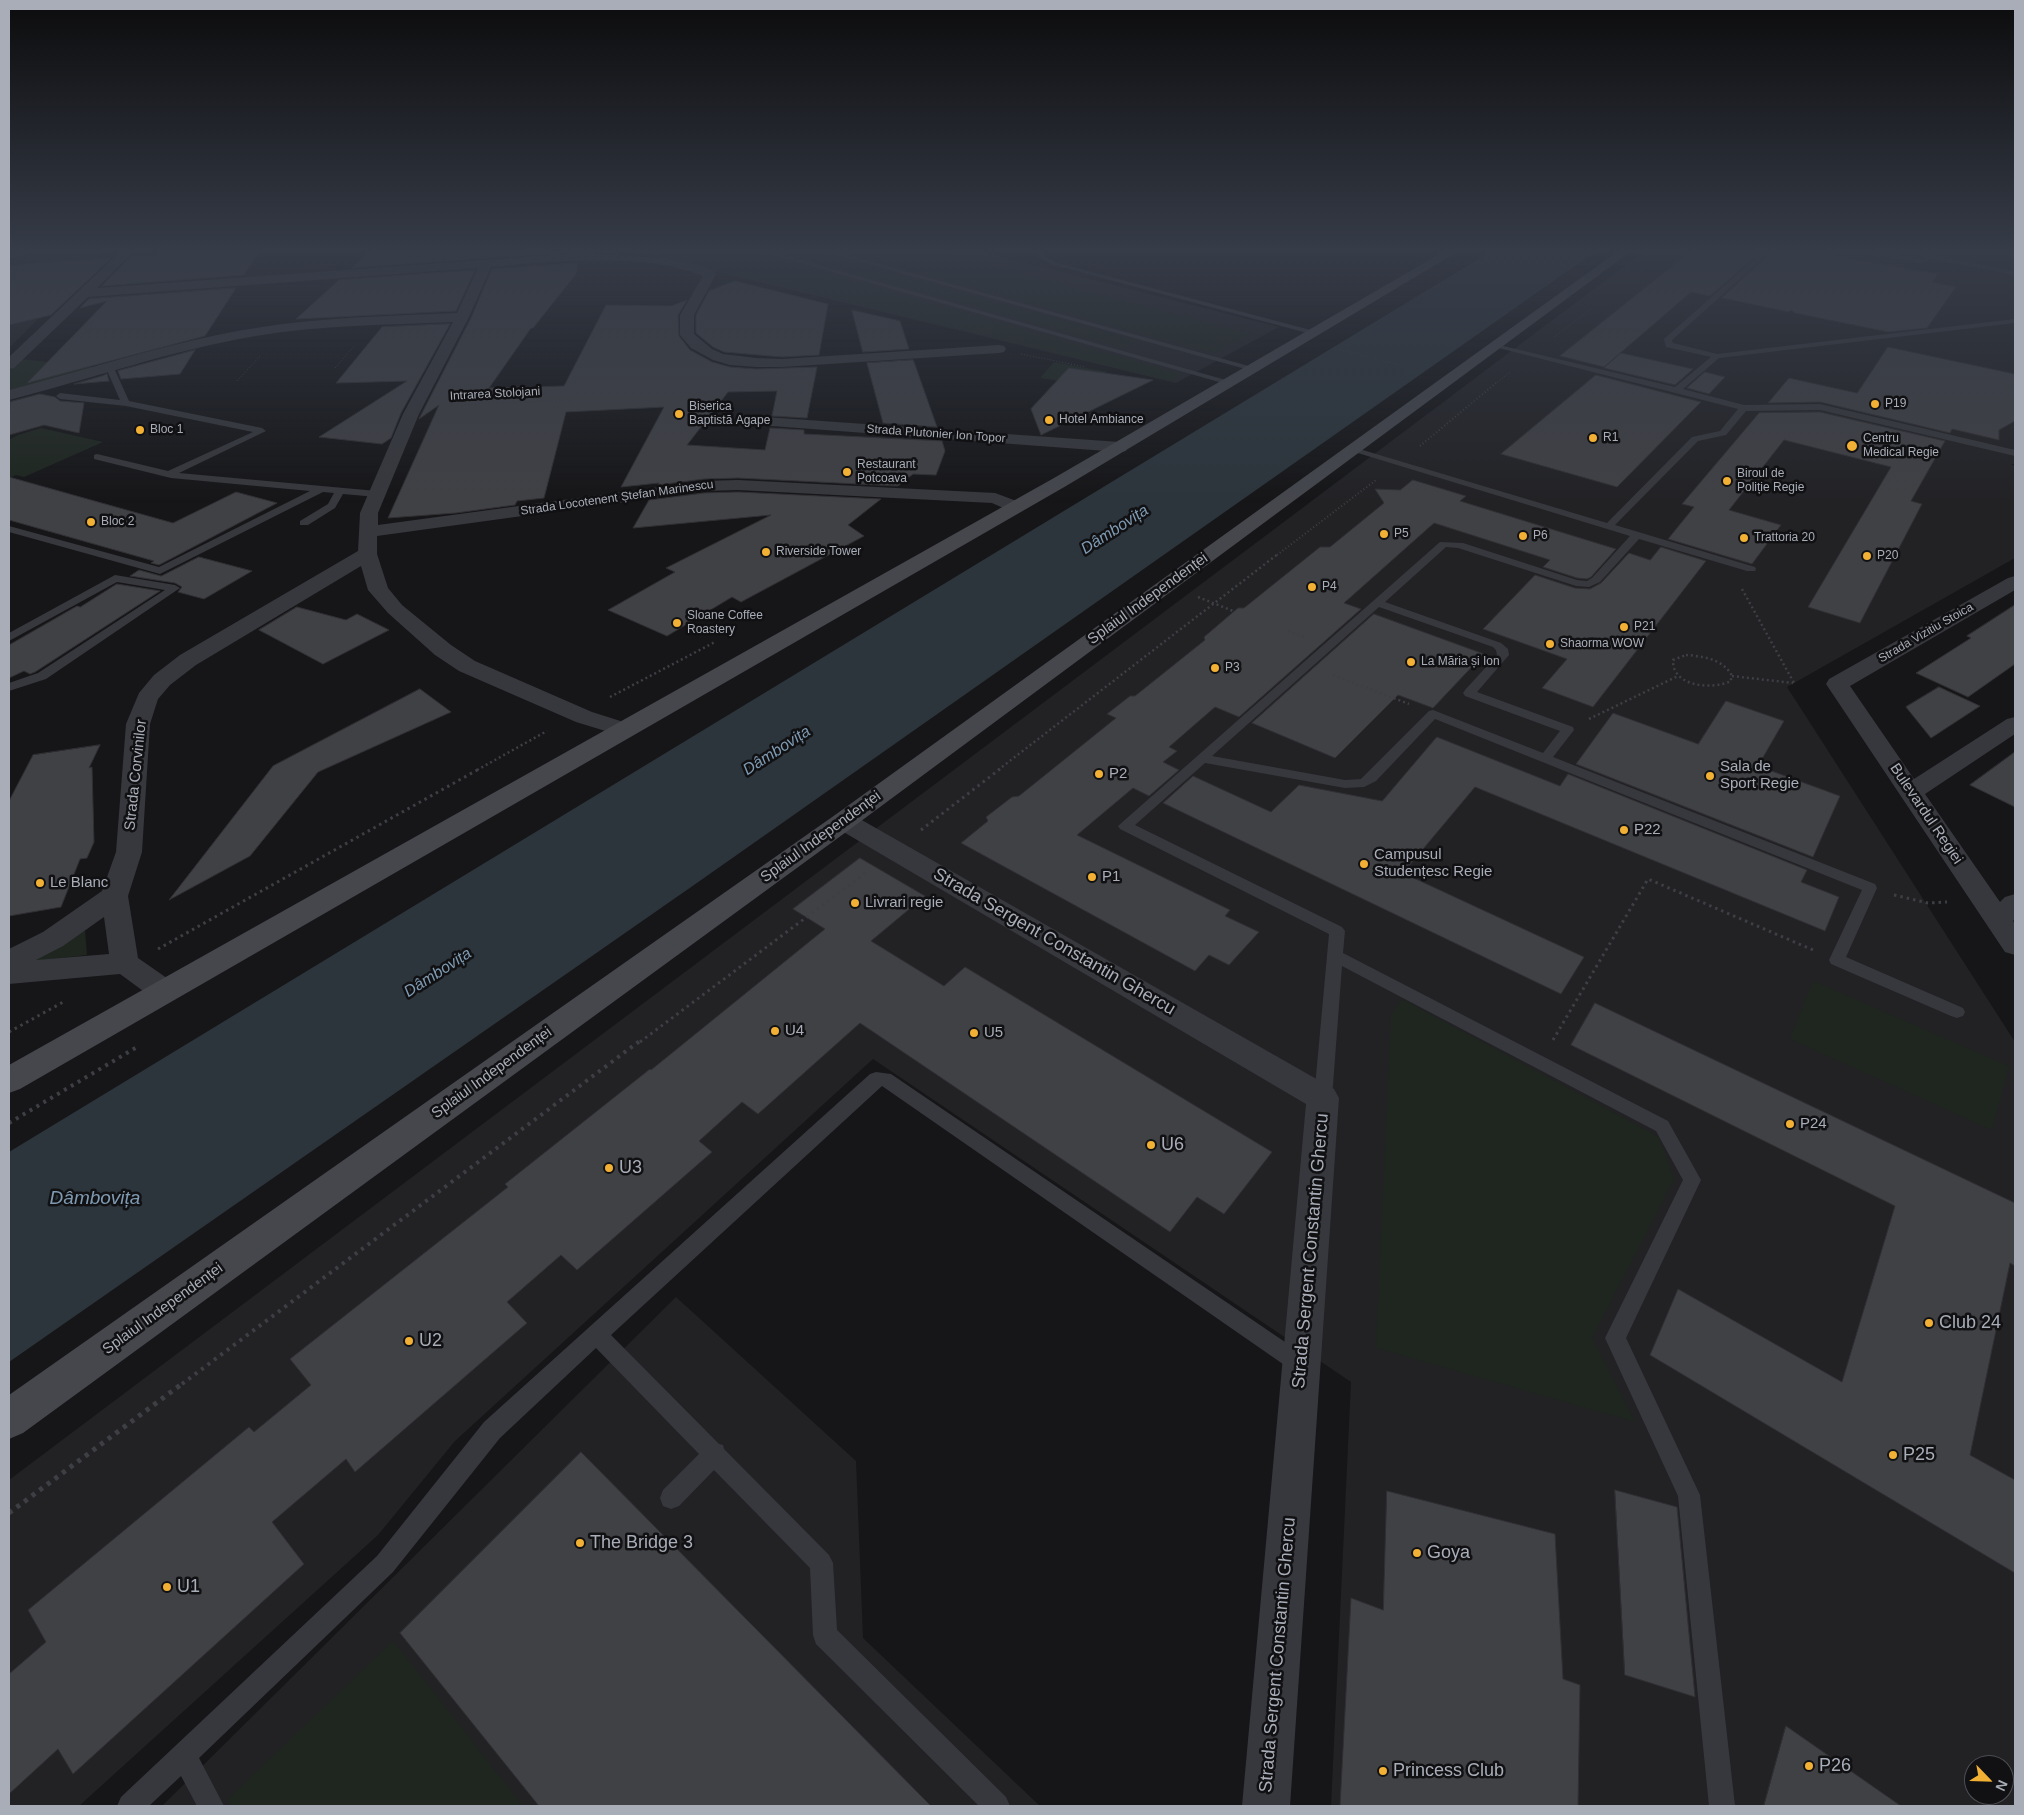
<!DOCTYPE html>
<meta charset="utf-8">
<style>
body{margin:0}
#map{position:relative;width:2024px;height:1815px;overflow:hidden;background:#161618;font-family:Helvetica,sans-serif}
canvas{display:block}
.frame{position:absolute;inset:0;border:10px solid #a8adb8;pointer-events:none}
.north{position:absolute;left:1964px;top:1755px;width:50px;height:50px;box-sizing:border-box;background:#111113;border:1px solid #4d4f55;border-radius:50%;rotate:114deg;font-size:14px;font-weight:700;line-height:20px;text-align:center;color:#a8adb8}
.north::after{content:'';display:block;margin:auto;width:18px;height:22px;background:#f2b134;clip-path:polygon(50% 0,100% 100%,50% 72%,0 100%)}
</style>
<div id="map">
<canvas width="2024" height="1815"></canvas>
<div class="frame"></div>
<div class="north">N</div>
</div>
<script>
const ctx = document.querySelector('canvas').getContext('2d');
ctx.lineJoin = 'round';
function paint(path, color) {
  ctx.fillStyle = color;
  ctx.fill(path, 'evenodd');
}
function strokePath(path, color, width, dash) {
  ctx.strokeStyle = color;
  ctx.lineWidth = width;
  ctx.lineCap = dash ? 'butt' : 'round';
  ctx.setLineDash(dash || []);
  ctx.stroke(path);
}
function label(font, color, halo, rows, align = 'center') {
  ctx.font = font + ' Helvetica,sans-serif';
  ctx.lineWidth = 5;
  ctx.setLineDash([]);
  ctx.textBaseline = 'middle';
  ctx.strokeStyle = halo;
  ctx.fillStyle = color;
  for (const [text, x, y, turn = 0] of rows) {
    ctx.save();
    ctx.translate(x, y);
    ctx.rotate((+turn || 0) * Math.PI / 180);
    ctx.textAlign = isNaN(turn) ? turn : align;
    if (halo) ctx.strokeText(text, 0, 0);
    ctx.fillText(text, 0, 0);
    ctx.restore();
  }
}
const built = new Path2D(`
 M 623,249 L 971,249 L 1279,327 L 1176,383 Z
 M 1647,249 L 2015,249 L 2015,464 L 2011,464 L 2015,466 L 2015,558 L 1787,687 L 2015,1042 L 2015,1806 L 1331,1806 L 1351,1382 L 873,1059 L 455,1441 L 378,1535 L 79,1806 L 9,1806 L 9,1480 ZM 1974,1765 L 2004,1765 L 2004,1795 L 1974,1795 Z
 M 67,289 L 31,326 L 9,348 L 9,291 Z
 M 676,1297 L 856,1461 L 863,1638 L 1040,1806 L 162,1806 Z`);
const green = new Path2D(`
 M 56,249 L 108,249 L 97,258 L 9,265 L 9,260 Z
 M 635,249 L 739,249 L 1181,374 L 1169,381 Z
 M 768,249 L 801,249 L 1136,341 L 1123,348 Z
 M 830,249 L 924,249 L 1250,334 L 1214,353 Z
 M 21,359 L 101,368 L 9,390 L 9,371 Z
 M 1054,362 L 1107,372 L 1096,386 L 1040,378 Z
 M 41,428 L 103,442 L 24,477 L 16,475 L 9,478 L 9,440 L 18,435 Z
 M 85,930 L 87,955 L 33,961 Z
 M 1813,981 L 2009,1066 L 1992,1130 L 1790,1039 Z
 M 1402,999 L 1659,1137 L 1674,1179 L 1592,1338 L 1635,1422 L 1376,1348 L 1391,1016 Z
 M 393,1641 L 523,1806 L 232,1806 L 228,1799 Z`);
const water = new Path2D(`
 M 1495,249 L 1599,249 L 694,885 L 9,1362 L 9,1152 Z`);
const building = new Path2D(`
 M 162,249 L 261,249 L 244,275 L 102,286 L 130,257 L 156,256 Z
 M 373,249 L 580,249 L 579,251 L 352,268 Z
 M 1694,249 L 1764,249 L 1710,296 L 1691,292 L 1604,367 L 1560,356 Z
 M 1775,249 L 1797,249 L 1938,274 L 1932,282 L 1956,287 L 1927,328 L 1888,332 L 1795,313 L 1791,310 L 1789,312 L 1722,298 Z
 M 111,258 L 51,315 L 9,325 L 9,266 L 42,262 Z
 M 578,263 L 576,274 L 533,328 L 531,328 L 489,388 L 564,386 L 606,305 L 671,306 L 687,300 L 678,315 L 679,336 L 690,350 L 712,362 L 730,367 L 756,369 L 817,367 L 807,418 L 772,416 L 777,391 L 728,392 L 687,445 L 765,450 L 770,428 L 804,430 L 804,434 L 942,441 L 945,451 L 936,475 L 913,474 L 898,486 L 738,478 L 704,479 L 658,485 L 659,483 L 621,487 L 664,407 L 566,412 L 544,498 L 517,501 L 515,505 L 456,513 L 388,518 L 439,405 L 419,419 L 421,415 L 471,318 L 492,269 Z
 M 475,270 L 456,311 L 296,319 L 339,280 Z
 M 735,281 L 828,304 L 819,355 L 782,357 L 724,352 L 713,347 L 696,333 L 696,315 L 709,291 Z
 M 236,288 L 205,336 L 27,383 L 107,301 L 80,308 L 89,299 Z
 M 852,310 L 900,321 L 909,349 L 863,352 Z
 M 450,324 L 401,413 L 391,438 L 382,444 L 319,437 L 407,381 L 336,383 L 382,327 Z
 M 1888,347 L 2015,374 L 2015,421 L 1999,430 L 1999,440 L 1952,429 L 1950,433 L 1820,402 L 1768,403 L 1789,378 L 1857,393 Z
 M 195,350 L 180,374 L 121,379 L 118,371 Z
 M 1621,353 L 1693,369 L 1675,385 L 1604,368 Z
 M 913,360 L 914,362 L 937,427 L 883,423 L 867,363 Z
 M 1069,368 L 1153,380 L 1041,435 L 1031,409 Z
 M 1705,372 L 1725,377 L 1709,394 L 1687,388 Z
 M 107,374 L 109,381 L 74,384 L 102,376 Z
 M 1596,375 L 1701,402 L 1617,487 L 1501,454 Z
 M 40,394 L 55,397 L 60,401 L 84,403 L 79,433 L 44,425 L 9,435 L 10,402 Z
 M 1820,412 L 1945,441 L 1911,501 L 1922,504 L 1860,623 L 1808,607 L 1891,467 L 1784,440 L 1729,510 L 1781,525 L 1752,564 L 1668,539 L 1694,507 L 1682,504 L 1759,413 Z
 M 9,477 L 173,523 L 236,492 L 277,503 L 159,565 L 151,563 L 154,561 L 9,520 Z
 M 1413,480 L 1466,496 L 1460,501 L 1616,549 L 1591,577 L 1587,579 L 1577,578 L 1543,567 L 1550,560 L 1434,523 L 1344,603 L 1361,609 L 1239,717 L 1215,707 L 1169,747 L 1177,751 L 1163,762 L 1179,770 L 1149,796 L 1133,788 L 1077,835 L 1230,910 L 1225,916 L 1259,932 L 1229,965 L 1209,955 L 1195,971 L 961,843 L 988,821 L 986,817 L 1012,797 L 1019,796 L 1116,718 L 1107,714 L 1130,696 L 1135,696 L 1205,640 L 1204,637 L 1238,608 L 1244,608 L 1320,547 L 1330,547 L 1384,503 L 1375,489 L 1400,490 Z
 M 738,492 L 881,499 L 848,525 L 864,536 L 741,602 L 732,597 L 667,636 L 608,610 L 675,572 L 666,568 L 771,515 L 633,528 L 649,500 L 704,493 Z
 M 1661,547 L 1706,561 L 1593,707 L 1542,688 L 1567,659 L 1483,629 L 1535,575 L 1575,588 L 1590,589 L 1601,583 L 1629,553 L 1650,560 Z
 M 199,557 L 252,571 L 204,599 L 178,592 L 182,587 L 175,583 L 130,576 L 139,570 L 161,576 Z
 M 117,584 L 160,591 L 35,672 L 30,674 L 24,671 L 9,678 L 9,645 L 77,606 L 80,607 Z
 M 2015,605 L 2015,664 L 1968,697 L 1916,673 L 1971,638 L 1967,636 Z
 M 297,607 L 346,620 L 357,614 L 389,630 L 323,664 L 259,630 Z
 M 1374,614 L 1484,654 L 1433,708 L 1398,695 L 1335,758 L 1252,723 Z
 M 1939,687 L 1980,706 L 1931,738 L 1906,707 Z
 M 420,689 L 451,712 L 318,772 L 250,856 L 169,900 L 273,766 Z
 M 1726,701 L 1784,721 L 1758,766 L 1840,796 L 1813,857 L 1576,764 L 1613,713 L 1698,744 Z
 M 1437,737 L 1560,786 L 1568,774 L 1807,870 L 1801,882 L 1839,897 L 1825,931 L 1475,787 L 1403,873 L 1584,957 L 1561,994 L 1163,803 L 1193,776 L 1271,812 L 1299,785 L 1382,801 Z
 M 100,745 L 89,768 L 92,767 L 94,842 L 87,858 L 80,859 L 61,907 L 9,916 L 9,801 L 33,755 Z
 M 2015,752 L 2015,807 L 1970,785 Z
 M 860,858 L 925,896 L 871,941 L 944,986 L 965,967 L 1272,1152 L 1224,1214 L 1197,1197 L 1170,1232 L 860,1023 L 758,1114 L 742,1102 L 699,1141 L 712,1152 L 577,1270 L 561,1255 L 507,1302 L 527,1323 L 355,1472 L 346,1459 L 272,1522 L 304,1564 L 73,1774 L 58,1749 L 9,1794 L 9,1674 L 46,1642 L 28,1610 L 249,1427 L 254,1432 L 311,1385 L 290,1359 L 508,1187 L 505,1184 L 650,1069 L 651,1070 L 825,929 L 793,909 Z
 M 1595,1003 L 2015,1203 L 2015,1266 L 2010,1263 L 1970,1455 L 2015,1480 L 2015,1573 L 1650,1355 L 1678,1289 L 1842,1382 L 1895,1206 L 1571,1045 Z
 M 581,1452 L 931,1806 L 539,1806 L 400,1633 Z
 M 1615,1490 L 1677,1507 L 1695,1697 L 1625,1675 Z
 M 1387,1491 L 1555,1534 L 1563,1679 L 1580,1685 L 1578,1806 L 1340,1806 L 1351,1598 L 1383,1610 Z
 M 1786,1726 L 1901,1806 L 1764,1806 Z`);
const pathFar5 = new Path2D(`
 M 947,249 L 1022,268
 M 1647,265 L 1668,249
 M 1554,337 L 1591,309
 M 1334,348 L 1418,370
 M 1021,354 L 1086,367
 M 335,368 L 354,346
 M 237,381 L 260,356
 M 1495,384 L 1510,372`);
const pathFar4 = new Path2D(`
 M 447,405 L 573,400
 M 1420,446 L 1496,383
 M 1277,555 L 1376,480`);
const pathFar3 = new Path2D(`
 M 1742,589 L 1794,683
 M 1198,597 L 1233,611
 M 1288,631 L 1304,637
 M 1686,655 C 1702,656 1722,659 1731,674 L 1731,681 C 1712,690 1672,687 1673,660 Z
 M 1333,675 L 1409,704
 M 1732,676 L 1793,683
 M 610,697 L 715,642
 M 1589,719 L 1678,676
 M 477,770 L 547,731
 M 998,770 L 1278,554`);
const pathFar2 = new Path2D(`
 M 921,830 L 1000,769
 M 1894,895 L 1928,903 L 1947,902
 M 158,949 L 479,769
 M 9,1032 L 65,1001
 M 1553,1040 L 1648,879 L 1813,950
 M 640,1042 L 868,871`);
const pathFar1 = new Path2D(`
 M 9,1123 L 137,1047
 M 182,1384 L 641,1040`);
const path = new Path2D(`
 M 9,1513 L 183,1383`);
const service = new Path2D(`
 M 38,249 L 48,249 L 9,259 L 9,255 Z
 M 752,249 L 761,249 L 1233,382 L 1226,384 Z
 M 815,249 L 824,249 L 1256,368 L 1249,370 Z
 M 1037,249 L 1043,249 L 1042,252 L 1045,257 L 1058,263 L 1318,332 L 1311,334 L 1054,265 L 1041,259 L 1036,252 Z
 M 1766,249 L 1773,249 L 1672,340 L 1673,343 L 1717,354 L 2015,319 L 2015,323 L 1719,358 L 1683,389 L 1744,405 L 1820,404 L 2015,450 L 2015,456 L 1820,410 L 1746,411 L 1726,435 L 1698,441 L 1615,525 L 1755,567 L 1756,569 L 1755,571 L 1747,571 L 1639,539 L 1600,582 L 1589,587 L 1576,586 L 1458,548 L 1446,547 L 1385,602 L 1501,643 L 1508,649 L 1509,655 L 1477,692 L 1573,727 L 1574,730 L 1553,757 L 1875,884 L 1877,888 L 1846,957 L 1963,1008 L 1965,1012 L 1963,1016 L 1957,1018 L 1951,1016 L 1831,964 L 1829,960 L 1862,890 L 1435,719 L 1376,781 L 1364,787 L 1345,788 L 1205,763 L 1135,825 L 1342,927 L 1345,931 L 1343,953 L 1668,1121 L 1701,1180 L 1626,1338 L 1700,1495 L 1735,1806 L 1709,1806 L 1678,1496 L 1605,1338 L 1683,1180 L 1656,1131 L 1342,966 L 1332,1098 L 1329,1103 L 1323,1105 L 1317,1103 L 1314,1098 L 1329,934 L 1120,829 L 1118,826 L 1440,542 L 1463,543 L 1577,580 L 1587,581 L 1592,578 L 1630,536 L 1348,450 L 1353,447 L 1356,448 L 1607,523 L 1692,437 L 1720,431 L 1738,409 L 1491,346 L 1495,344 L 1675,387 L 1711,357 L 1666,347 L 1664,339 ZM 1379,607 L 1493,647 L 1496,650 L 1497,655 L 1465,690 L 1463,693 L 1465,696 L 1560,731 L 1543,753 L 1433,710 L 1429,711 L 1361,779 L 1345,780 L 1212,756 Z
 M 1841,249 L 1854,249 L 1922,259 L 1925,257 L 1913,249 L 1920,249 L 1931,255 L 2015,271 L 2015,275 L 1930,259 L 1926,262 L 1919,263 Z
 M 1987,249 L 1998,249 L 2015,252 L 2015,256 Z
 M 107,366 L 114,368 L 129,401 L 262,428 L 266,431 L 179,473 L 377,491 L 382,494 L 377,497 L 343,494 L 335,508 L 308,525 L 300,525 L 300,521 L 328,504 L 334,493 L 323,492 L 160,574 L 9,532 L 9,526 L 159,567 L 310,491 L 171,478 L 94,459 L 94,455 L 97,454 L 168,471 L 253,432 L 126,406 L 60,399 L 56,396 L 60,393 L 120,400 L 106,368 Z
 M 115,575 L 175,585 L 180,588 L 46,679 L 9,691 L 9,683 L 38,673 L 165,590 L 117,582 L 9,641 L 9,633 Z
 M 876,1072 L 891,1074 L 1307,1357 L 1310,1364 L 1307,1371 L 1300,1374 L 1293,1371 L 882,1086 L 611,1335 L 719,1444 L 723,1445 L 724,1449 L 829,1555 L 833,1563 L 837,1630 L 1006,1797 L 1010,1806 L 979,1806 L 816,1644 L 813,1635 L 810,1568 L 714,1470 L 679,1506 L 671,1509 L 663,1506 L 660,1498 L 663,1490 L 699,1454 L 596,1348 L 500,1438 L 393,1572 L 199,1758 L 224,1806 L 197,1806 L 181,1776 L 149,1806 L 117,1806 L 121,1797 L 377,1556 L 484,1422 L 870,1074 Z`);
const minor = new Path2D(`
 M 123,249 L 136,249 L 97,288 L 578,253 L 663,258 L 701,266 L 714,271 L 716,274 L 694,315 L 694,334 L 712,349 L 723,354 L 756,358 L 782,359 L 999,345 L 1004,346 L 1006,349 L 1004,352 L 999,353 L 782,367 L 756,367 L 730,365 L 713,360 L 691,348 L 680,335 L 680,315 L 703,276 C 642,251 555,262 491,267 L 469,317 L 419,414 L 378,513 L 378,525 L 704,481 L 738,480 L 995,493 L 1022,503 L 1025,507 L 1022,511 L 1016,512 L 1010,511 L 992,503 L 738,490 L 704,491 L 377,536 L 377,554 L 388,588 L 402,605 L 451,645 L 475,661 L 592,712 L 633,725 L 637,730 L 633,735 L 625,737 L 576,722 L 459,671 L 435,655 L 388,613 L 368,590 L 361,566 L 196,665 L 170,685 L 158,699 L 150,724 L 142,852 L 128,896 L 138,958 L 174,983 L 179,991 L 174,999 L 164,1002 L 154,999 L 120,974 L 9,984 L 9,949 L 43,932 L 102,891 L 116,852 L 126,724 L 139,693 L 154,675 L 180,655 L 358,551 L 360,513 L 403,414 L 453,322 C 387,325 321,325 256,336 C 172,350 91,379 9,400 L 9,390 C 91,369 172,341 256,328 C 322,317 390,316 457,313 L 478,268 L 88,297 L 14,368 L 9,369 L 9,357 ZM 104,917 L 109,954 L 36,960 L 63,946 Z
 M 751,416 L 1120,442 L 1126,443 L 1128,447 L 1126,451 L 1120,452 L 745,424 L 743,421 L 745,418 Z
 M 2015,576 L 2015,590 L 1850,686 L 1914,779 L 2007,719 L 2015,717 L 2015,734 L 1925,794 L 2000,902 L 2005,897 L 2015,894 L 2015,919 L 2013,921 L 2015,924 L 2015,955 L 2005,952 L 1826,684 L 1829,679 L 2008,578 Z
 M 844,813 L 853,815 L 1334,1089 L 1339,1098 L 1290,1806 L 1242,1806 L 1306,1104 L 835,827 L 831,821 L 835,815 Z`);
const secondary = new Path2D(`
 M 1448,249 L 1462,249 L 1066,486 L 20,1089 L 9,1093 L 9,1065 L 1054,478 Z
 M 1621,249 L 1634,249 L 853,827 L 23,1433 L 9,1439 L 9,1395 L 835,815 Z`);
const markers = [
 [1875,404,5,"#f2b134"],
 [679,414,5,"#f2b134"],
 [1049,420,5,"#f2b134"],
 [140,430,5,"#f2b134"],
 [1593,438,5,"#f2b134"],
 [1852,446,6,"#f2b134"],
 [847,472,5,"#f2b134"],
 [1727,481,5,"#f2b134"],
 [91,522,5,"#f2b134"],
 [1384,534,5,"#f2b134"],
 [1523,536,5,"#f2b134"],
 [1744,538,5,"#f2b134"],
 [766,552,5,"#f2b134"],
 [1867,556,5,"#f2b134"],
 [1312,587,5,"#f2b134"],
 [677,623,5,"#f2b134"],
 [1624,627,5,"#f2b134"],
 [1550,644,5,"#f2b134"],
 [1411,662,5,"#f2b134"],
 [1215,668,5,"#f2b134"],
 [1099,774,5,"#f2b134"],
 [1710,776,5,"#f2b134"],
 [1624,830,5,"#f2b134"],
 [1364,864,5,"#f2b134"],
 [1092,877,5,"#f2b134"],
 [40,883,5,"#f2b134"],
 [855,903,5,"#f2b134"],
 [775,1031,5,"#f2b134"],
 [974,1033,5,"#f2b134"],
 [1790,1124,5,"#f2b134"],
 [1151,1145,5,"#f2b134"],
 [609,1168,5,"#f2b134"],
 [1929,1323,5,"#f2b134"],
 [409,1341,5,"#f2b134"],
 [1893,1455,5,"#f2b134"],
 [580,1543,5,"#f2b134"],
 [1417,1553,5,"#f2b134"],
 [167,1587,5,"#f2b134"],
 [1809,1766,5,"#f2b134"],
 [1383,1771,5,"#f2b134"]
];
const farStreetnames = [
 ["Intrarea Stolojani",495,394,-3],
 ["Strada Plutonier Ion Topor",936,434,4],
 ["Strada Locotenent Ștefan Marinescu",617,498,-8],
 ["Strada Vizitiu Stoica",1926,633,-30]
];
const farPoinames = [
 ["P19",1885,404],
 ["Biserica",689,407],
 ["Baptistă Agape",689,421],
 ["Hotel Ambiance",1059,420],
 ["Bloc 1",150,430],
 ["R1",1603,438],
 ["Centru",1863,439],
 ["Medical Regie",1863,453],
 ["Restaurant",857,465],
 ["Potcoava",857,479],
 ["Biroul de",1737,474],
 ["Poliție Regie",1737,488],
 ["Bloc 2",101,522],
 ["P5",1394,534],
 ["P6",1533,536],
 ["Trattoria 20",1754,538],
 ["Riverside Tower",776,552],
 ["P20",1877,556],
 ["P4",1322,587],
 ["Sloane Coffee",687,616],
 ["Roastery",687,630],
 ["P21",1634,627],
 ["Shaorma WOW",1560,644],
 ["La Măria și Ion",1421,662],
 ["P3",1225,668]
];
const streetNames = [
 ["Splaiul Independenței",1148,599,-36],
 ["Strada Corvinilor",136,775,-84],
 ["Bulevardul Regiei",1926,814,56],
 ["Splaiul Independenței",821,837,-36],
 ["Splaiul Independenței",492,1073,-36],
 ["Splaiul Independenței",163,1309,-36]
];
const poiNames = [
 ["Sala de",1720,767],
 ["Sport Regie",1720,784],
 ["P2",1109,774],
 ["P22",1634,830],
 ["Campusul",1374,855],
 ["Studențesc Regie",1374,872],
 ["P1",1102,877],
 ["Le Blanc",50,883],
 ["Livrari regie",865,903],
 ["U4",785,1031],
 ["U5",984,1033],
 ["P24",1800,1124]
];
const waterNames = [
 ["Dâmbovița",1115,530,-33],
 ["Dâmbovița",777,751,-33],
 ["Dâmbovița",438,973,-33]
];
const nearStreetnames = [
 ["Strada Sergent Constantin Ghercu",1054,942,30],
 ["Strada Sergent Constantin Ghercu",1311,1251,-85],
 ["Strada Sergent Constantin Ghercu",1278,1655,-85]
];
const nearPoinames = [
 ["U6",1161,1145],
 ["U3",619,1168],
 ["Club 24",1939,1323],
 ["U2",419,1341],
 ["P25",1903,1455],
 ["The Bridge 3",590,1543],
 ["Goya",1427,1553],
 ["U1",177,1587],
 ["P26",1819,1766],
 ["Princess Club",1393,1771]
];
const nearWaternames = [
 ["Dâmbovița",95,1199]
];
paint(built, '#222225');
paint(green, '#1e261f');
paint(water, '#2c353c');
paint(building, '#404145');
strokePath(building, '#303034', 1);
strokePath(pathFar5, '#3d3f44', 1, [1, 2]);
strokePath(pathFar4, '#3d3f44', 2, [1, 2.5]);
strokePath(pathFar3, '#3d3f44', 2.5, [2, 3]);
strokePath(pathFar2, '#3d3f44', 3, [2.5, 4]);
strokePath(pathFar1, '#3d3f44', 4, [3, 5]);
strokePath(path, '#3d3f44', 5, [4, 5.5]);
paint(service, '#37383d');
paint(minor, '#37383d');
paint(secondary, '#45474d');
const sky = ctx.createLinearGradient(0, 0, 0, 503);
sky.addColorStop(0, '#0c0c0d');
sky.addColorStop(0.5, '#363c48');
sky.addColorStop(1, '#363c4800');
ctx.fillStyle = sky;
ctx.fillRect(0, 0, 2024, 503);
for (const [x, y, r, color] of markers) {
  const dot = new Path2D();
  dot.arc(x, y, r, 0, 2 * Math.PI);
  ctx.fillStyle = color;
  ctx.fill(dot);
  strokePath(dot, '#111113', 2);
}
label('12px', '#a8adb8', '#111113', farStreetnames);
label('12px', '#a8adb8', '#111113', farPoinames, 'left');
label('15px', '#a8adb8', '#111113', streetNames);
label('15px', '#a8adb8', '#111113', poiNames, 'left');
label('italic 16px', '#7f9bb3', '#111113', waterNames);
label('18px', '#a8adb8', '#111113', nearStreetnames);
label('18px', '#a8adb8', '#111113', nearPoinames, 'left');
label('italic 19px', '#7f9bb3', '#111113', nearWaternames);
</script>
